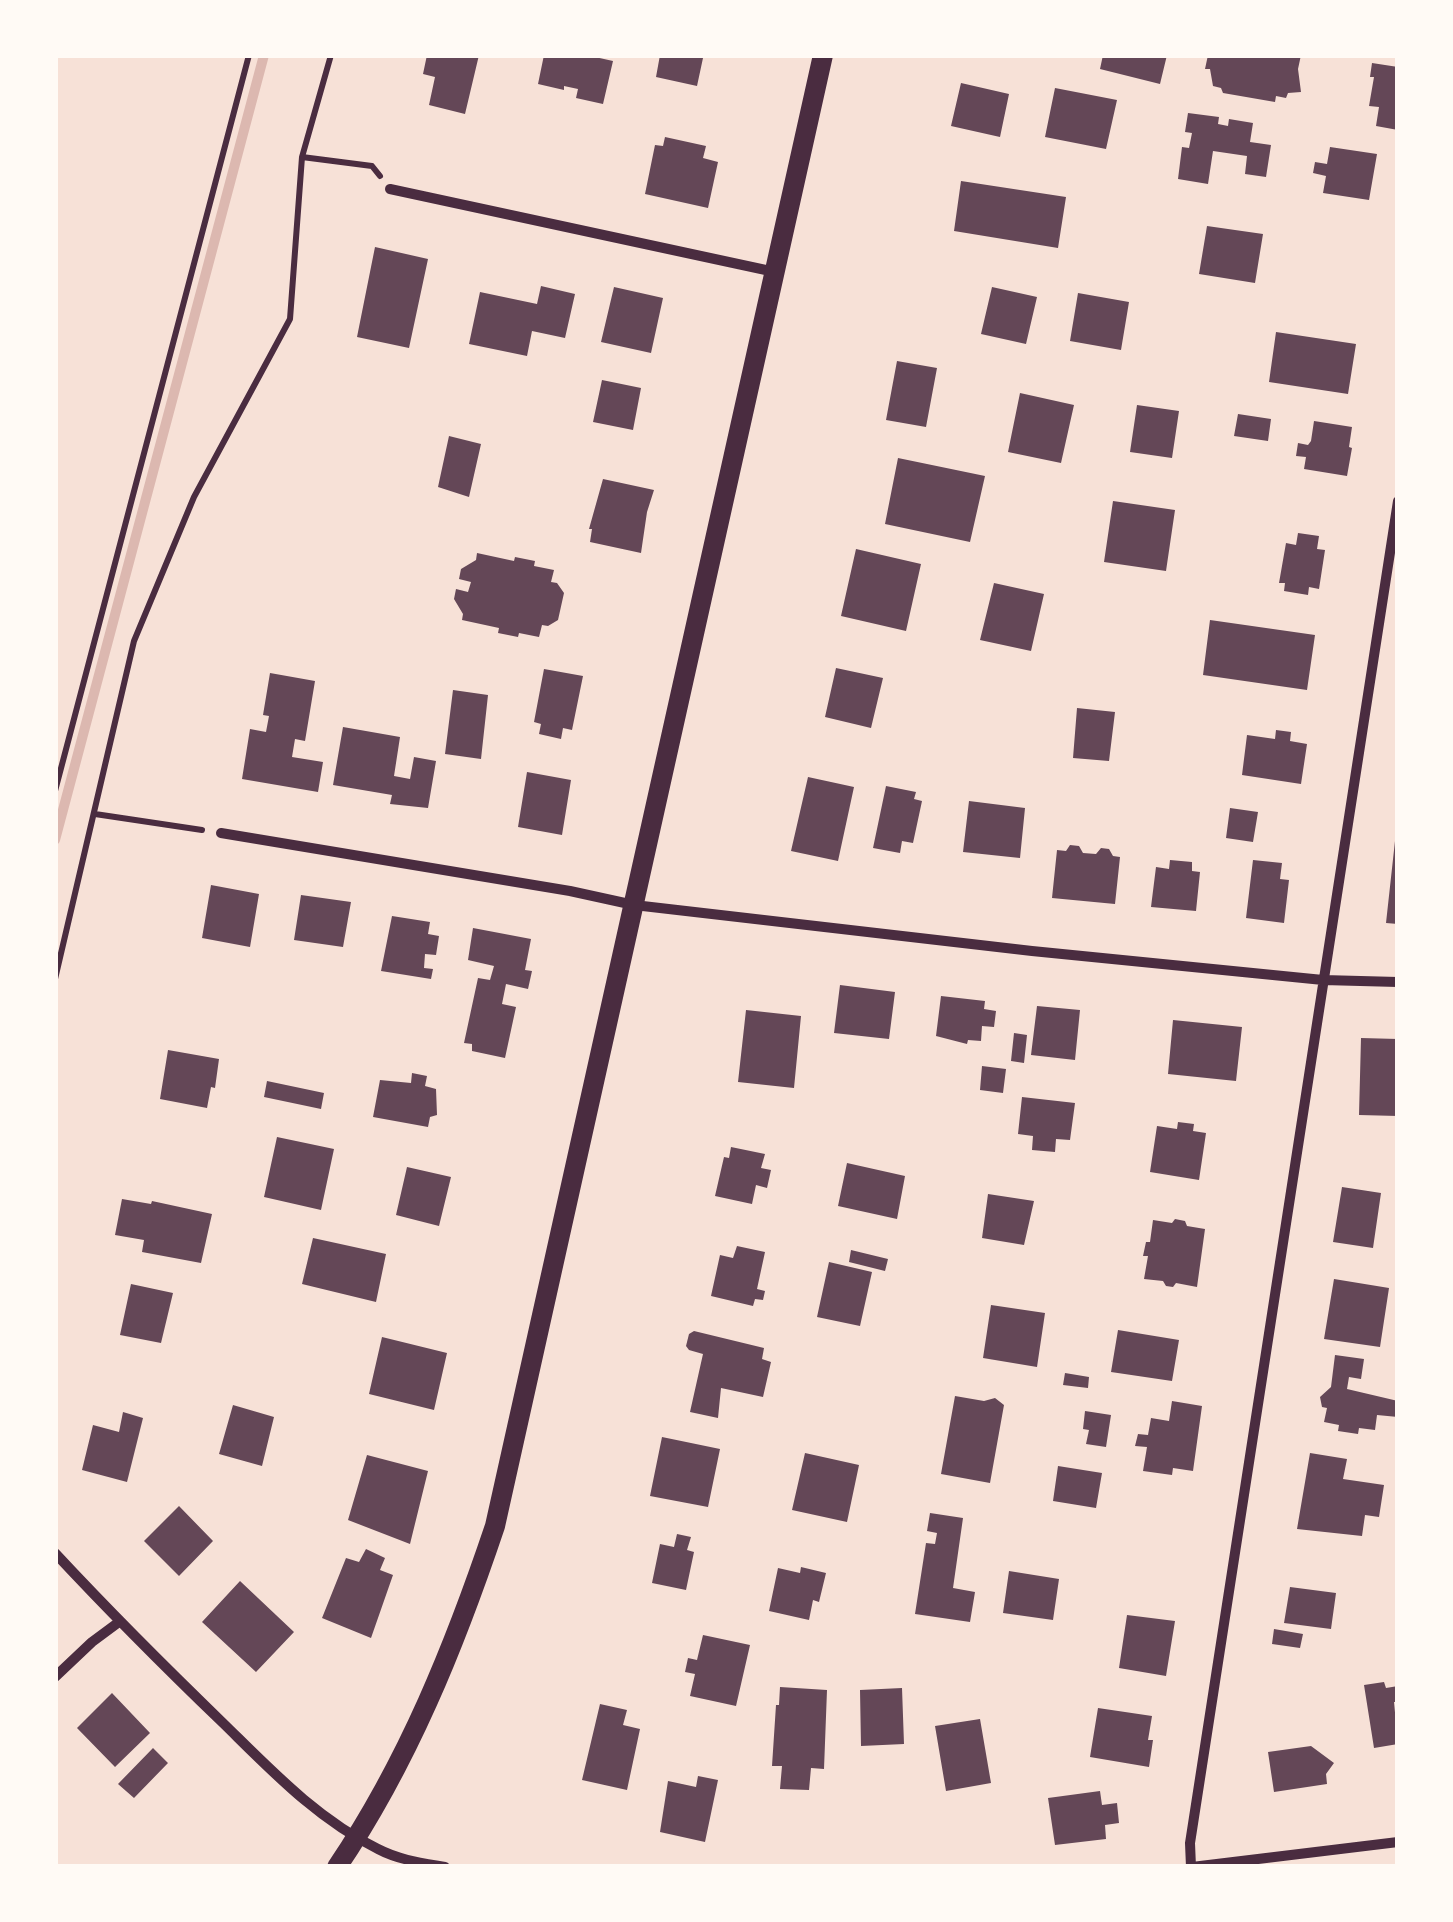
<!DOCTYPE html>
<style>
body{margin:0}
#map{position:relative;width:1453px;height:1922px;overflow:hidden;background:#f7e1d7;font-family:"PT Sans",sans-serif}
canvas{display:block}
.frame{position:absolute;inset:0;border:58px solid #fffaf5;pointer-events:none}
</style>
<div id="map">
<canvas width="1453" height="1922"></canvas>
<div class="frame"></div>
</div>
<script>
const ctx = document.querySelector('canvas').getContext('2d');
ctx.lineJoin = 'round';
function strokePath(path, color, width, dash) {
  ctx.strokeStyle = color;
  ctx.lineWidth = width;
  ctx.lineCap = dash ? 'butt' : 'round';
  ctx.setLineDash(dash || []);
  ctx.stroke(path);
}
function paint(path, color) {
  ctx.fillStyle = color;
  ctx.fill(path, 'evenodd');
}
const stream = new Path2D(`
 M 55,840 L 264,55`);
const building = new Path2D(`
 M 427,55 L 479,55 L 465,114 L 429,105 L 435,77 L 423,74 Z
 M 544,55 L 586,55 L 613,61 L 603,104 L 576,98 L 578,89 L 564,86 L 564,90 L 538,84 Z
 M 660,55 L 703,58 L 697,86 L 656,77 Z
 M 1103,55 L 1167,55 L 1160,84 L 1100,69 Z
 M 1208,55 L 1301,55 L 1298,69 L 1301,92 L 1288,93 L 1286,98 L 1276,96 L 1275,102 L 1223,93 L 1221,88 L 1213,86 L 1210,69 L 1205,69 Z
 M 1372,63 L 1398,67 L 1398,130 L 1376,126 L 1379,107 L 1369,106 L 1374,77 L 1370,77 Z
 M 961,83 L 1009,94 L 1000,137 L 951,126 Z
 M 1055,88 L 1117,100 L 1106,149 L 1045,137 Z
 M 1188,113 L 1219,117 L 1218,124 L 1228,126 L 1229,119 L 1253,123 L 1250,142 L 1271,145 L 1266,177 L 1245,174 L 1247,156 L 1213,151 L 1208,184 L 1178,179 L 1182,147 L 1189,148 L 1192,133 L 1185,132 Z
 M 665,137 L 706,146 L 703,158 L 718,162 L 708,208 L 645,194 L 655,145 L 663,146 Z
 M 1330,147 L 1377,154 L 1369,200 L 1323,193 L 1326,176 L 1313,173 L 1315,162 L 1327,164 Z
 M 961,181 L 1066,197 L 1058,248 L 954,231 Z
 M 1207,226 L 1263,234 L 1255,283 L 1199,274 Z
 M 375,247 L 428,259 L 409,348 L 357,337 Z
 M 541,286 L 575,294 L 565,338 L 532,331 L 527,356 L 469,344 L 480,292 L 537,304 Z
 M 614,287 L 663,298 L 651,353 L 601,342 Z
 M 992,287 L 1037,297 L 1026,344 L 981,334 Z
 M 1078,293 L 1129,302 L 1121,350 L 1070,341 Z
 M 1276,332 L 1356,344 L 1348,394 L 1269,382 Z
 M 897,361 L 937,368 L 926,427 L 886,420 Z
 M 602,380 L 641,388 L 633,430 L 593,422 Z
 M 1020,393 L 1074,405 L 1061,463 L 1008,452 Z
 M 1137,405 L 1179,411 L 1172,458 L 1130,452 Z
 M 1238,414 L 1271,419 L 1268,441 L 1234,436 Z
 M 1314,421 L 1352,427 L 1349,447 L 1352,448 L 1347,476 L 1304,469 L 1306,457 L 1296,456 L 1298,443 L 1308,445 L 1311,441 Z
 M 449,436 L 481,444 L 469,497 L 438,487 Z
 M 898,458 L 985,476 L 970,542 L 885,524 Z
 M 603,479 L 654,490 L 647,512 L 641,553 L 590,542 L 592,529 L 589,529 Z
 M 1113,501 L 1175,510 L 1166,571 L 1104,562 Z
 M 1298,533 L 1319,536 L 1317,549 L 1325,550 L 1319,589 L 1309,587 L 1308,595 L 1284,591 L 1285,583 L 1279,583 L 1286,543 L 1296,545 Z
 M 856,549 L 921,564 L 906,631 L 841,616 Z
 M 477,553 L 514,561 L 515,557 L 535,561 L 534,566 L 554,570 L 551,582 L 557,583 L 564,593 L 558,620 L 548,626 L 542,625 L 539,637 L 519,633 L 518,637 L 498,633 L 499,628 L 462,620 L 463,614 L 454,599 L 456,589 L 468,592 L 471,582 L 459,579 L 461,569 L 476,560 Z
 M 994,583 L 1044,594 L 1031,651 L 980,640 Z
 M 1210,620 L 1315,635 L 1307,690 L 1203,675 Z
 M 836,668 L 883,678 L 871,728 L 825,717 Z
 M 544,669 L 583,676 L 572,730 L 563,728 L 561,739 L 539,734 L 541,724 L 534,722 Z
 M 270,673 L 315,681 L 305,741 L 295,739 L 292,757 L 323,762 L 318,792 L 242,779 L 250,729 L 266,732 L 269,716 L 263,715 Z
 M 453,690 L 488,695 L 481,759 L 445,754 Z
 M 1077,708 L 1115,712 L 1109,761 L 1073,758 Z
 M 343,727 L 400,737 L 394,776 L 410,779 L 414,757 L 436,761 L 428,808 L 390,804 L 392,795 L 333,785 Z
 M 1276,730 L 1291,732 L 1290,741 L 1307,744 L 1301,784 L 1242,775 L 1247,735 L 1275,739 Z
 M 527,772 L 571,780 L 562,835 L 518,827 Z
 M 808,777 L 854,787 L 838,861 L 791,851 Z
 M 886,786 L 916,792 L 914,799 L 922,801 L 913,843 L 902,841 L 900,853 L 873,848 Z
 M 969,801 L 1025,808 L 1020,858 L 963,852 Z
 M 1230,808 L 1258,812 L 1253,842 L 1226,838 Z
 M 1395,841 L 1398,841 L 1398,924 L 1386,923 Z
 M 1070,845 L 1079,846 L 1083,853 L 1096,854 L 1101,848 L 1109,849 L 1113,856 L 1120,857 L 1115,904 L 1052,898 L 1057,850 L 1066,851 Z
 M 1170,860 L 1192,862 L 1192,871 L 1200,872 L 1196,911 L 1151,907 L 1156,867 L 1169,869 Z
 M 1253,860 L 1282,863 L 1280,879 L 1289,880 L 1284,923 L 1246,918 Z
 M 211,885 L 259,894 L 250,947 L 202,938 Z
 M 301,895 L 351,902 L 343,947 L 294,940 Z
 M 392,916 L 430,922 L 428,934 L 439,936 L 436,955 L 425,954 L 424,968 L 433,969 L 431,979 L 381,971 Z
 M 473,928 L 531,939 L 525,970 L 532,971 L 528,989 L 506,984 L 502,1004 L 516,1007 L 505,1058 L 472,1051 L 472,1044 L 464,1043 L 478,978 L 490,980 L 494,966 L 468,960 Z
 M 840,985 L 895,992 L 889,1039 L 834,1033 Z
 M 941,996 L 985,1001 L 984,1009 L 996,1011 L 994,1027 L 982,1026 L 981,1041 L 968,1040 L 967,1044 L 936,1036 Z
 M 1037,1006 L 1080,1010 L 1075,1060 L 1031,1055 Z
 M 746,1010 L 801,1016 L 794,1088 L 738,1082 Z
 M 1173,1020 L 1242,1027 L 1236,1081 L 1168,1074 Z
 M 1014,1033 L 1027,1035 L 1024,1063 L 1011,1061 Z
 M 1361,1038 L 1398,1039 L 1398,1116 L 1359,1115 Z
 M 168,1050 L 219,1059 L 215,1088 L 211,1087 L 207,1108 L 160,1099 Z
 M 982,1066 L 1006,1069 L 1003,1093 L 980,1090 Z
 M 412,1073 L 427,1076 L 425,1086 L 436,1089 L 437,1115 L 430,1117 L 428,1127 L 373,1117 L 380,1080 L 411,1083 Z
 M 267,1081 L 324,1093 L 321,1109 L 264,1097 Z
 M 1022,1097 L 1075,1103 L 1070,1140 L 1056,1139 L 1055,1152 L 1032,1150 L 1033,1136 L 1018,1134 Z
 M 1178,1122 L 1194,1124 L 1193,1131 L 1206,1133 L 1199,1180 L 1150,1172 L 1157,1126 L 1177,1129 Z
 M 277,1137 L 334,1149 L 321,1210 L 264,1197 Z
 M 731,1147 L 765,1154 L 761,1168 L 771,1170 L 767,1188 L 756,1185 L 752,1204 L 715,1196 L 724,1157 L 729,1158 Z
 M 847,1163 L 905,1176 L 897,1219 L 838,1206 Z
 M 407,1167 L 451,1177 L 439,1226 L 396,1215 Z
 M 1342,1187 L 1381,1193 L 1373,1248 L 1333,1242 Z
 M 988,1194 L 1034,1201 L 1024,1245 L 982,1238 Z
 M 122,1199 L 151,1204 L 152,1201 L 212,1214 L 201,1263 L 142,1252 L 144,1240 L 115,1235 Z
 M 1175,1219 L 1185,1221 L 1187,1226 L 1205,1229 L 1197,1287 L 1176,1283 L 1173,1287 L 1166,1286 L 1163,1281 L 1144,1279 L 1148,1256 L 1143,1256 L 1146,1242 L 1150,1242 L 1153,1220 L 1172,1223 Z
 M 313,1238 L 386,1254 L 376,1302 L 302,1284 Z
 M 737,1246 L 765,1252 L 757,1289 L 765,1291 L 763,1300 L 755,1299 L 753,1306 L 711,1296 L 720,1255 L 733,1258 Z
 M 851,1250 L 888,1259 L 885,1271 L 849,1262 Z
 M 829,1262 L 872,1272 L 860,1326 L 817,1317 Z
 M 1334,1279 L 1389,1288 L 1380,1347 L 1324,1339 Z
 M 131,1284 L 173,1293 L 161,1343 L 120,1335 Z
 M 991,1305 L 1045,1313 L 1037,1367 L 983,1358 Z
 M 1118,1330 L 1179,1340 L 1172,1381 L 1111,1372 Z
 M 694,1331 L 764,1348 L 762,1359 L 771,1362 L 763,1397 L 721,1388 L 718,1418 L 690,1412 L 703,1354 L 689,1350 L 686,1346 L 689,1334 Z
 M 382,1337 L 447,1353 L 434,1410 L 369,1394 Z
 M 1335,1355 L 1364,1359 L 1361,1379 L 1349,1377 L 1347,1389 L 1398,1401 L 1398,1417 L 1377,1415 L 1375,1430 L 1359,1428 L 1358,1434 L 1338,1431 L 1339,1425 L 1324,1422 L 1327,1408 L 1322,1407 L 1320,1397 L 1331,1387 Z
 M 1065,1373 L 1089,1377 L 1088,1388 L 1063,1385 Z
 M 955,1396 L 984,1401 L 995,1398 L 1004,1405 L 990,1483 L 941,1474 Z
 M 1172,1401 L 1202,1406 L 1193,1471 L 1173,1468 L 1172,1475 L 1143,1471 L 1147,1447 L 1135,1446 L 1138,1434 L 1148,1435 L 1151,1418 L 1169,1421 Z
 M 233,1405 L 274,1417 L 262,1466 L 219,1454 Z
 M 1085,1411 L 1111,1415 L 1106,1447 L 1086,1444 L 1089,1430 L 1083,1429 Z
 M 123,1412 L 143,1418 L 127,1482 L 82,1470 L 93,1425 L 119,1432 Z
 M 662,1437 L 720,1449 L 708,1507 L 650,1496 Z
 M 805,1453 L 859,1465 L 847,1522 L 792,1510 Z
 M 1310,1453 L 1347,1459 L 1343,1479 L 1384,1485 L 1379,1517 L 1365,1515 L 1362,1536 L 1297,1529 Z
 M 367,1455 L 428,1471 L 410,1544 L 348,1520 Z
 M 1058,1466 L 1102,1473 L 1096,1508 L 1053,1501 Z
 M 179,1506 L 213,1541 L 179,1576 L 144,1541 Z
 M 930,1513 L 963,1518 L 953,1588 L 975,1592 L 970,1622 L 915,1614 L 926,1543 L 935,1544 L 937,1533 L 927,1531 Z
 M 677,1534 L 691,1537 L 687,1550 L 694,1552 L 686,1590 L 652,1583 L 660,1544 L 674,1547 Z
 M 366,1549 L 385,1558 L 380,1570 L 393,1575 L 371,1638 L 322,1618 L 346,1558 L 359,1562 Z
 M 801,1567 L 826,1573 L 819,1602 L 813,1600 L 809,1620 L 769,1611 L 778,1568 L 800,1573 Z
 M 1009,1571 L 1059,1579 L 1053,1620 L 1003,1613 Z
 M 240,1581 L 294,1632 L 256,1672 L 202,1622 Z
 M 1290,1587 L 1336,1593 L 1331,1629 L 1284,1623 Z
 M 1127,1615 L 1175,1621 L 1166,1676 L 1119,1668 Z
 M 1274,1629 L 1303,1634 L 1300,1648 L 1272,1644 Z
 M 703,1635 L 750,1645 L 736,1706 L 690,1696 L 695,1674 L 685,1672 L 688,1658 L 697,1660 Z
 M 1384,1682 L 1386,1688 L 1398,1686 L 1398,1702 L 1394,1702 L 1398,1744 L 1374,1748 L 1364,1685 Z
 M 780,1687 L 827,1690 L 824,1769 L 811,1768 L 809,1790 L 780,1789 L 782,1766 L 772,1766 L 776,1705 L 779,1705 Z
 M 902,1688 L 904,1744 L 861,1746 L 860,1690 Z
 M 112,1693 L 150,1733 L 115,1767 L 77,1728 Z
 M 600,1704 L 627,1710 L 623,1725 L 640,1729 L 627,1790 L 582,1780 Z
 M 1098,1708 L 1152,1716 L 1148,1740 L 1153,1740 L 1149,1767 L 1090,1757 Z
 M 980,1719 L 991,1783 L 946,1791 L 935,1726 Z
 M 1311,1746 L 1334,1763 L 1326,1774 L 1327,1784 L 1274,1792 L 1268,1752 Z
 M 153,1748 L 168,1763 L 134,1798 L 118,1784 Z
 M 698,1776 L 718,1780 L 705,1842 L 660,1832 L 668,1781 L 696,1787 Z
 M 1100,1791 L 1102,1805 L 1117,1803 L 1119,1823 L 1105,1825 L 1106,1839 L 1055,1845 L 1048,1798 Z`);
const path = new Path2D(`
 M 302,157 L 372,166 L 380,176
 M 55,791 L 249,55
 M 95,814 L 202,830
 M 55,979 L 134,641 L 194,497 L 290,319 L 302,157 L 331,55`);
const minor = new Path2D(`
 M 390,189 L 775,272
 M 221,833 L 570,891 L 634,905 L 1032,951 L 1323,980 L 1398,982
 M 55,1553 C 110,1612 166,1668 223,1723 C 271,1770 317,1819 378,1849 C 399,1860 422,1863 445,1867
 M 55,1677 L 92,1642 L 119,1622
 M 1191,1867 L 1190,1843 L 1398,501
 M 1192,1867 L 1398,1842`);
const secondary = new Path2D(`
 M 337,1867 C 408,1762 455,1645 495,1526 L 823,55`);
strokePath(stream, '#dcb8b0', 10);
paint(building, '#644757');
strokePath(path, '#4a2c40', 6);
strokePath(minor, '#4a2c40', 10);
strokePath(secondary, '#4a2c40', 20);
</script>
